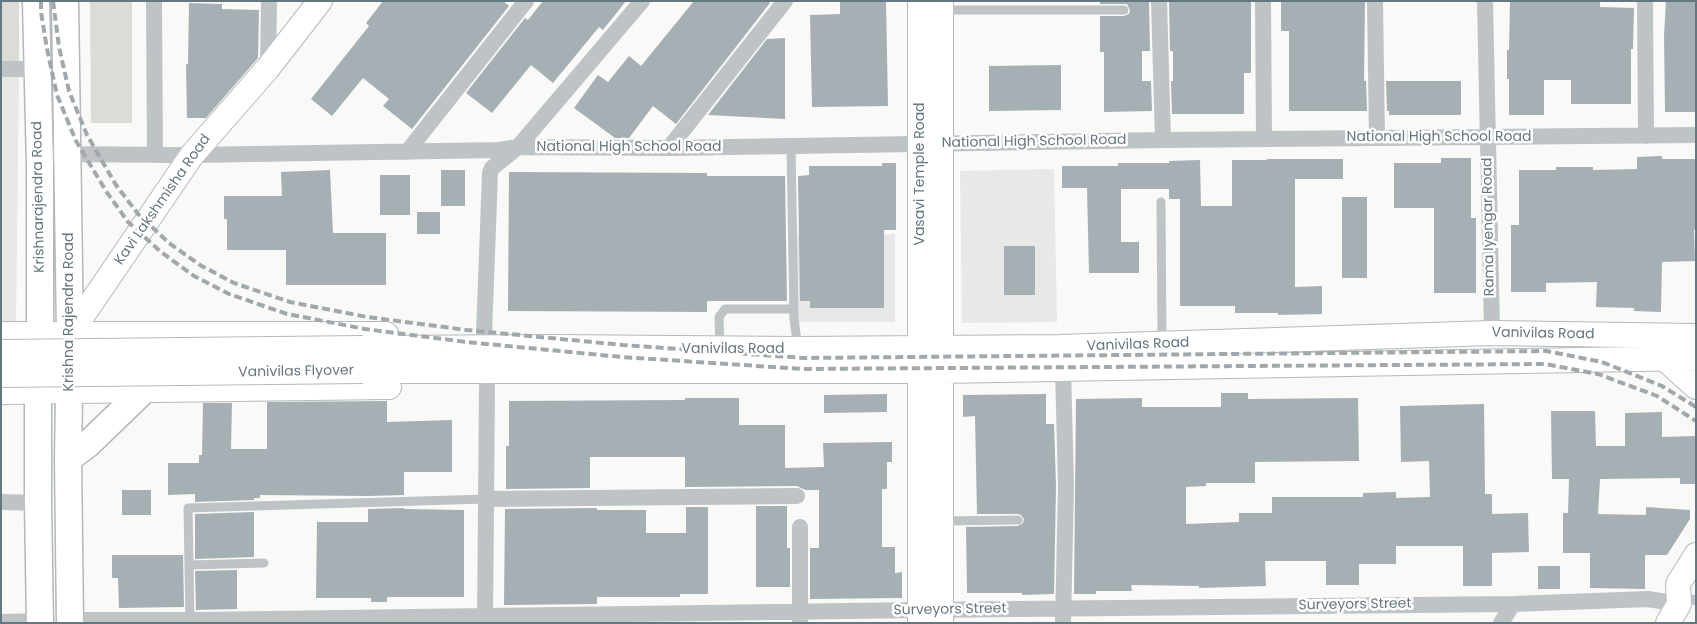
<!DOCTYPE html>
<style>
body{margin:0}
#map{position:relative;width:1697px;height:624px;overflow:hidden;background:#f9f9f7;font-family:Poppins,sans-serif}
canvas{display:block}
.frame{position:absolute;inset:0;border:2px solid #66777f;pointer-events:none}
</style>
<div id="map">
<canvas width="1697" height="624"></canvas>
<div class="frame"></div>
</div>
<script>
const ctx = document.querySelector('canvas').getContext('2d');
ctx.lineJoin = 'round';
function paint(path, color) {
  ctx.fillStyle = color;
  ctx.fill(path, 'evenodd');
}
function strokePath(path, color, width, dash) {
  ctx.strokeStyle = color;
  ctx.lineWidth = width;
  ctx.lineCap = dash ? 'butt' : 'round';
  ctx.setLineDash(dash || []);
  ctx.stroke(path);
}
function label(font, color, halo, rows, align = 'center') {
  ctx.font = font + ' Poppins,sans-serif';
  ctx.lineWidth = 5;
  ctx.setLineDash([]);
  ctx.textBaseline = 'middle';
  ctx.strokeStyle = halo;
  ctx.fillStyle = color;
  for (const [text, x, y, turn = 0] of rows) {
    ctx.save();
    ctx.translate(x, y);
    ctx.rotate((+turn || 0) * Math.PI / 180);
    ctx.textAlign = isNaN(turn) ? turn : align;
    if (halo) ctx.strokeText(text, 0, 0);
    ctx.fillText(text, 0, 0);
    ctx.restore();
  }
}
const built = new Path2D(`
 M 1,77 L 19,77 L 16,322 L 1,322 Z
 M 1054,169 L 1057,322 L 962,323 L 960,171 Z
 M 791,234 L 895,234 L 895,322 L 791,322 Z`);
const green = new Path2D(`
 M 1,1 L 19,1 L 19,77 L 1,77 Z
 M 90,1 L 132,1 L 132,123 L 91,123 Z`);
const building = new Path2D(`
 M 383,1 L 503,1 L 509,6 L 412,129 L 383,106 L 389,99 L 363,78 L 332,116 L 311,99 L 369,26 L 366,23 Z
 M 543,1 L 626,1 L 603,30 L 599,27 L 553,83 L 531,65 L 492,113 L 466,93 L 525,18 L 528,20 Z
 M 694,1 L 768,1 L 770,3 L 676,124 L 653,106 L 629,138 L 615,138 L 574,108 L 598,75 L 608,82 L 629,56 L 641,66 Z
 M 840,1 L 886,1 L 888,106 L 812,107 L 810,15 L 840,14 Z
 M 1100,1 L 1149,1 L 1150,51 L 1142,51 L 1142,81 L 1151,81 L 1152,111 L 1104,112 L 1104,52 L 1100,52 L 1100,16 L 1124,16 L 1129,14 L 1130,10 L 1127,4 L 1100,4 Z
 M 1169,1 L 1251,1 L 1251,73 L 1244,73 L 1244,114 L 1172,114 L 1171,81 L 1173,81 L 1173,51 L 1170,51 Z
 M 1281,1 L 1365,1 L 1364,81 L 1366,81 L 1367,111 L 1289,111 L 1289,31 L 1281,31 Z
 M 1510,1 L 1600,1 L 1600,7 L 1634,8 L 1633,49 L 1631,49 L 1631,104 L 1571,104 L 1571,80 L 1544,80 L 1544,115 L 1509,115 L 1509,79 L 1507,79 L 1507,50 L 1509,50 Z
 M 1666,1 L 1696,1 L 1696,112 L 1665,112 L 1664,36 Z
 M 189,3 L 222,4 L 222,9 L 259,10 L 258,58 L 206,118 L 187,118 L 186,64 L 188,64 Z
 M 785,38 L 785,119 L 708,115 L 767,39 Z
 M 1061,65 L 1061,110 L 989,111 L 989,66 Z
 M 1386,81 L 1461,81 L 1461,115 L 1389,115 L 1389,111 L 1387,111 Z
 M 1662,156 L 1662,159 L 1696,159 L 1696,230 L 1694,230 L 1695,261 L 1662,262 L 1661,312 L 1634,311 L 1634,308 L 1596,307 L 1597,282 L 1546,283 L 1546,292 L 1511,292 L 1511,225 L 1519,225 L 1519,170 L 1556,170 L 1556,167 L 1593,167 L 1593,170 L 1637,169 L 1637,157 Z
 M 1441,158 L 1471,158 L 1471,218 L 1476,218 L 1476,293 L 1434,293 L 1434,208 L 1394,208 L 1394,163 L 1441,163 Z
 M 1267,159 L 1343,159 L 1343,179 L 1295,179 L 1295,287 L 1322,286 L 1322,314 L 1278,315 L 1278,313 L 1235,313 L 1235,306 L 1180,306 L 1180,199 L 1169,199 L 1169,189 L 1121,189 L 1121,242 L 1139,242 L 1139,273 L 1089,273 L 1087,188 L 1062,188 L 1062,166 L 1118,166 L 1118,163 L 1169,163 L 1169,161 L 1200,160 L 1201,206 L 1232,206 L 1232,160 L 1267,160 Z
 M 882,163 L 896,163 L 896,230 L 884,230 L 884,308 L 810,308 L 810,301 L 800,301 L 798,176 L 809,175 L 809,166 L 882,166 Z
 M 330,170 L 333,233 L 386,233 L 386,285 L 286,285 L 286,250 L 227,250 L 227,219 L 224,219 L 224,196 L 282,196 L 281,172 Z
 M 441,170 L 465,170 L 465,206 L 441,206 Z
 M 509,172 L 707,173 L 707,176 L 785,176 L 787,301 L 707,301 L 707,312 L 508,311 Z
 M 380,175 L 410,175 L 410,215 L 380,215 Z
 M 1342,197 L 1367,197 L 1367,278 L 1342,278 Z
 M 417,212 L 440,212 L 440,234 L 417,234 Z
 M 1004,246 L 1035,246 L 1035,295 L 1004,295 Z
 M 1221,393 L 1248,393 L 1248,399 L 1358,398 L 1359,461 L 1255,462 L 1255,483 L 1206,483 L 1206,486 L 1186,487 L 1186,524 L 1239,522 L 1239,513 L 1272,513 L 1272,497 L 1363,497 L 1363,493 L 1396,492 L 1396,498 L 1430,497 L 1429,461 L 1401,462 L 1400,406 L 1484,404 L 1485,494 L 1492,494 L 1492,514 L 1528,513 L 1529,552 L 1492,553 L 1492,586 L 1463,586 L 1463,546 L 1396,546 L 1396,564 L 1359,564 L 1359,585 L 1326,585 L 1326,561 L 1265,561 L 1266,586 L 1199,588 L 1199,586 L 1131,585 L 1132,591 L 1096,591 L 1096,594 L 1074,594 L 1076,399 L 1142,398 L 1142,407 L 1221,407 Z
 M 887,394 L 887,412 L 824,413 L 824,395 Z
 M 1046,394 L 1046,424 L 1054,424 L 1056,486 L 1054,594 L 1022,595 L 1022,593 L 967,593 L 966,527 L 1018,526 L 1023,523 L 1024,519 L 1021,515 L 1018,514 L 977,514 L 975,416 L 963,417 L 963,395 Z
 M 685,398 L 739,398 L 739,425 L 785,425 L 785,468 L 824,467 L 823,443 L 892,442 L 892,462 L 887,462 L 887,489 L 882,489 L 882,547 L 895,547 L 895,573 L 902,572 L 902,598 L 810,599 L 810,548 L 819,548 L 819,490 L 805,490 L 797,486 L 685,487 L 685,457 L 590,457 L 590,488 L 506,489 L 506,446 L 509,446 L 509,401 L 685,400 Z
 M 387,401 L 387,422 L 452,420 L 452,472 L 404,472 L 404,495 L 368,496 L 260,495 L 260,498 L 254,498 L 254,500 L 195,502 L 195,494 L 168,495 L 168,463 L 199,463 L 199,455 L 202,455 L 203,403 L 232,403 L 231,449 L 267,449 L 267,402 Z
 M 1551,411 L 1595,411 L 1596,446 L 1625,446 L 1625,413 L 1662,412 L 1662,437 L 1696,436 L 1696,484 L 1680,484 L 1680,478 L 1600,479 L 1598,514 L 1646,515 L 1646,507 L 1690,510 L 1690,519 L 1667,555 L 1645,555 L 1645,589 L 1590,588 L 1590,553 L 1563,553 L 1563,513 L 1568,513 L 1569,479 L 1552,479 Z
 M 122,490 L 151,490 L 151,515 L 122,515 Z
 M 756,506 L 787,506 L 787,548 L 790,548 L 790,587 L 756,587 Z
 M 686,507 L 708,507 L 708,594 L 680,594 L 680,597 L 597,597 L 597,604 L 504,605 L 505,509 L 597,508 L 597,510 L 646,510 L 646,533 L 686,533 Z
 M 404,508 L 404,509 L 464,510 L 464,597 L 387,597 L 387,602 L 371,602 L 371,598 L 316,598 L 317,522 L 368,522 L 368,509 Z
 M 254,512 L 254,557 L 195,559 L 195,514 Z
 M 112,555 L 183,555 L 184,607 L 119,608 L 118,578 L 112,578 Z
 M 1538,566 L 1560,566 L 1560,589 L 1538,589 Z
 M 237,570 L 237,609 L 196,610 L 195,571 Z`);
const lane = new Path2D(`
 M 941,10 L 1124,10
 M 791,146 L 794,319 L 798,348
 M 1161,202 L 1162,342
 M 720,347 L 719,317 L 725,309 L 794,309
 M 941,521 L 1018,520
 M 189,565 L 264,563
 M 1692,599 L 1696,601
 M 190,620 L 188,508 L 486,499`);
const street = new Path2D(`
 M 154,1 L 155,155
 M 1159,1 L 1163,140
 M 1263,1 L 1264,139
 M 1375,1 L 1377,138
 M 1485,1 L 1492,333
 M 1645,1 L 1646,136
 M 268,68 L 269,1
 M 1,69 L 38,69
 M 669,148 L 785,1
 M 407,152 L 526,1
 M 39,154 L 192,155 L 499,150 L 518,147 L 669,148 L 1163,140 L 1696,135
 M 484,334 L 490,173 L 492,168 L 518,147 L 642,1
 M 1063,369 L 1066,486 L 1063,623
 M 486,499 L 797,496
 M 1,502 L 38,503
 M 800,527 L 800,623
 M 70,620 L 197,620 L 920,610 L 1513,604 L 1648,599 L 1679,604
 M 1,622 L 40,621
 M 485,623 L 487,386
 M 1501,623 L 1513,604`);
const secondary = new Path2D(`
 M 920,1 L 920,623
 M 941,1 L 941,623
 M 1,334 L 386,334
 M 70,334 L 192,155 L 268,68 L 320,1
 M 363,348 L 552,347 L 798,349 L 1061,347 L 1492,333 L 1696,336
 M 1665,359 L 1696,387
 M 363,371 L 941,371 L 1696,358
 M 1,392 L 389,387
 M 1668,623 L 1679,604 L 1678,584 L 1696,555`);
const primary = new Path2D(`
 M 36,1 L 40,167 L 40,334 L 38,392 L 38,503 L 40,623
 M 65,1 L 70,334 L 68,459 L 70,623
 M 68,459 L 88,444 L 143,391`);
const rail = new Path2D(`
 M 41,1 L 41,12 L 47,49 L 57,95 L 76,141 L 106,191 L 128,222 L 161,252 L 194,276 L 229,294 L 287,314 L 365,329 L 466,342 L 622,357 L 803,369 L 1545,364 L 1598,374 L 1657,396 L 1696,421
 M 53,1 L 59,47 L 69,91 L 87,135 L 116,185 L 138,214 L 169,243 L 200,265 L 234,283 L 290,302 L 367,317 L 467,330 L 623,345 L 804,358 L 1546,351 L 1602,362 L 1662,386 L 1696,407`);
const secondaryBridge = new Path2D(`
 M 1,352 L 363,348
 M 1,375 L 363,371`);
const streetNames = [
 ["National High School Road",1439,137],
 ["National High School Road",1034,142,-1],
 ["National High School Road",629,147],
 ["Vasavi Temple Road",920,174,-90],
 ["Krishnarajendra Road",39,197,-91],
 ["Kavi Lakshmisha Road",163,200,-55],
 ["Rama Iyengar Road",1489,227,-91],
 ["Krishna Rajendra Road",69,312,-90],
 ["Vanivilas Road",1543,334,1],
 ["Vanivilas Road",1138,345,-2],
 ["Vanivilas Road",733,349],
 ["Vanivilas Flyover",296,372,-1],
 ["Surveyors Street",1355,605,-1],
 ["Surveyors Street",950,610,-1]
];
paint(built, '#e7e9e7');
paint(green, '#d9ddd6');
paint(building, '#a6afb3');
strokePath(secondary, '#b3b9bd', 26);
strokePath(primary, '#b2b8bb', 29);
strokePath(lane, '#bec3c6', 9);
strokePath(street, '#bec3c6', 16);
strokePath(secondary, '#fff', 24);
strokePath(primary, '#fff', 26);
strokePath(rail, '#a1a8ac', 4, [8, 4]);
strokePath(secondaryBridge, '#b3b9bd', 26, []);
strokePath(secondaryBridge, '#fff', 24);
label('14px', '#66777f', '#fff', streetNames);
</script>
